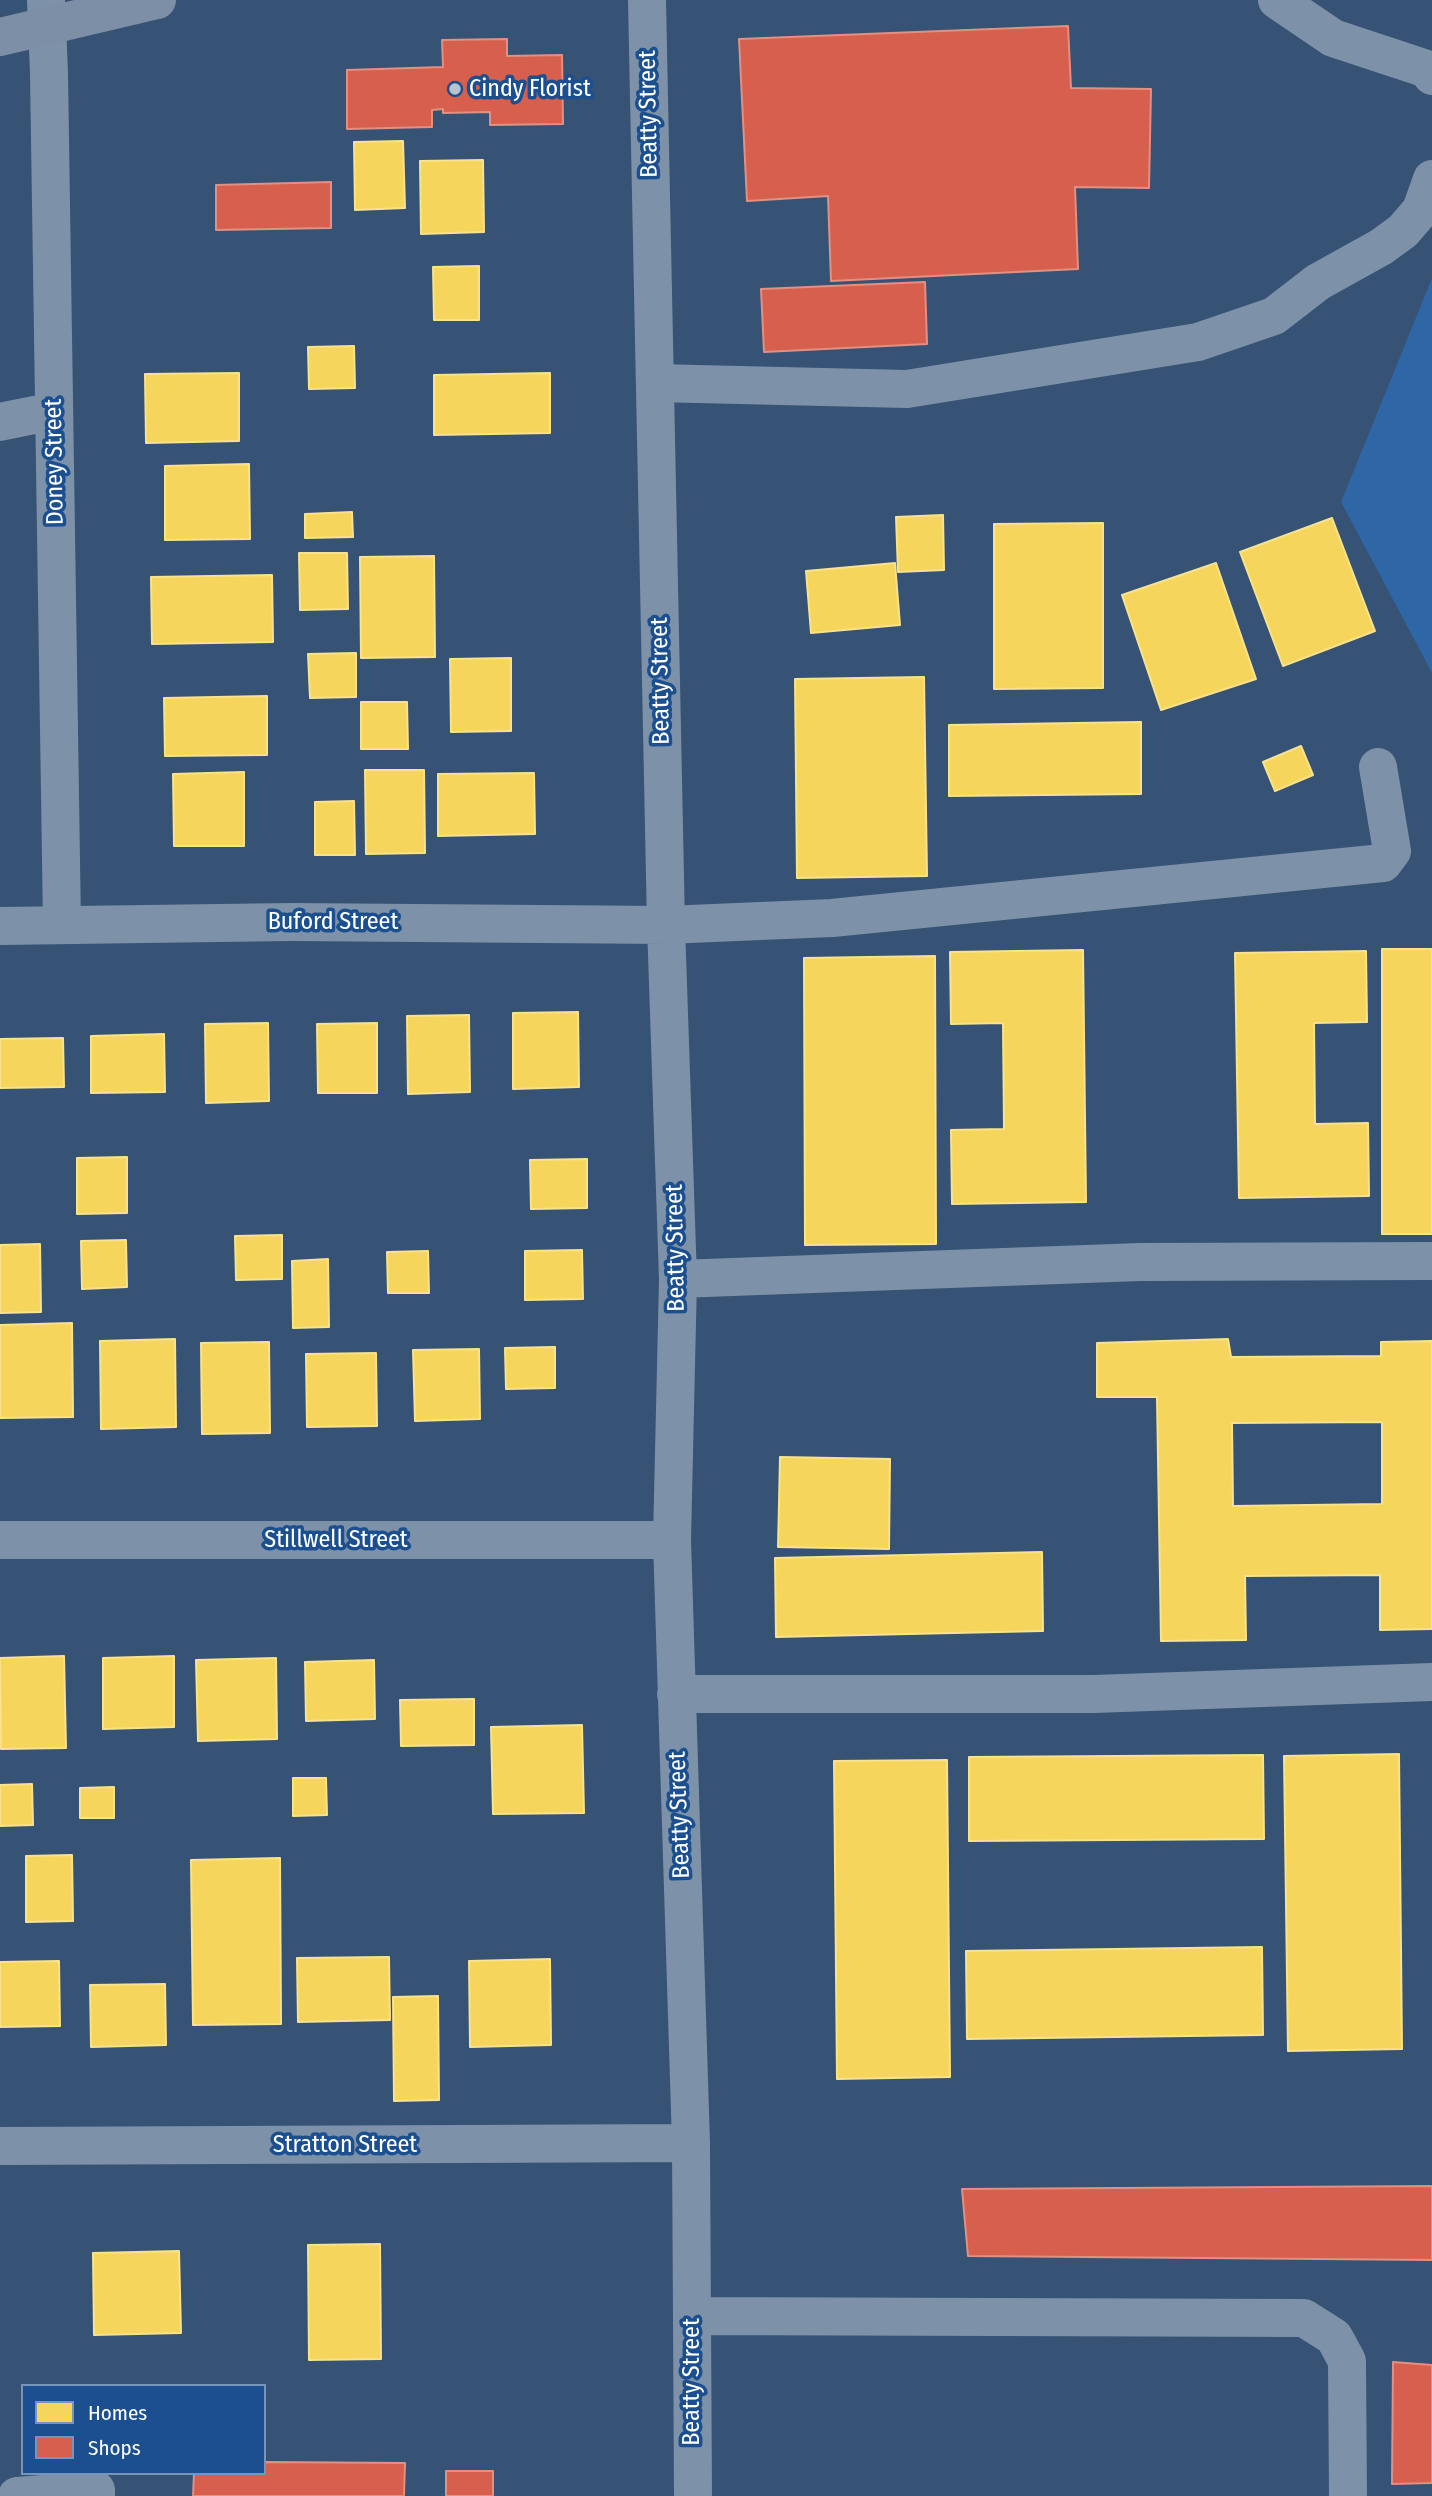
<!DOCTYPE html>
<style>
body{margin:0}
#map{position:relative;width:1432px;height:2496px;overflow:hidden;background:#365274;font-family:"Fira Sans Condensed",sans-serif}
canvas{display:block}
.legend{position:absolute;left:21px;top:2384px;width:245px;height:91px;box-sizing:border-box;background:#1b4f8f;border:2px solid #7695bc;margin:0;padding:9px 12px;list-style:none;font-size:21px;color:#fff}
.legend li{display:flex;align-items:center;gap:14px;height:35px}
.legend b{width:35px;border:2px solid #7695bc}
</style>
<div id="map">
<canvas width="1432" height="2496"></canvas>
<ul class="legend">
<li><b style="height:19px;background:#f6d55c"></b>Homes</li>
<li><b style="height:19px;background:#d6604d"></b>Shops</li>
</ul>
</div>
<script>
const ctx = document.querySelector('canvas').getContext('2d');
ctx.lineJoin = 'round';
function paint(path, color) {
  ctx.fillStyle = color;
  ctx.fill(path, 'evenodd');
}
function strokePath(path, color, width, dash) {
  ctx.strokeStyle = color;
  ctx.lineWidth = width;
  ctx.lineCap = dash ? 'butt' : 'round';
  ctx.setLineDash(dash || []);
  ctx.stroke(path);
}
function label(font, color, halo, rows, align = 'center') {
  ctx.font = font + ' "Fira Sans Condensed",sans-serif';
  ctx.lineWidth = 7;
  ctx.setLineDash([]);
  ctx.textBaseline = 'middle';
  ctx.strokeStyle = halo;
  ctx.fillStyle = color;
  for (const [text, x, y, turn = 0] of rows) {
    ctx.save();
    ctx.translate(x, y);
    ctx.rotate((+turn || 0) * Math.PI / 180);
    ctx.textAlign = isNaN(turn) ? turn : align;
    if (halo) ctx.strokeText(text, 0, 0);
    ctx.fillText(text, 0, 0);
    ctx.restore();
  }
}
const green = new Path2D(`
 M 1432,278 L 1432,673 L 1341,502 Z`);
const homes = new Path2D(`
 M 403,141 L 405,208 L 355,210 L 354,142 Z
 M 483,160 L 484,232 L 421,234 L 420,161 Z
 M 479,266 L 479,320 L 434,320 L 433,267 Z
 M 354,346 L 355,388 L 309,389 L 308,347 Z
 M 239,373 L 239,441 L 146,443 L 145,374 Z
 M 550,373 L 550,433 L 434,435 L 434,375 Z
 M 249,464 L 250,539 L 165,540 L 165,466 Z
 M 352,512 L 353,537 L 305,538 L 305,514 Z
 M 943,515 L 944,570 L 898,572 L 896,517 Z
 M 1332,518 L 1375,631 L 1283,666 L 1240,552 Z
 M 1103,523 L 1103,688 L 994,689 L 994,524 Z
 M 299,553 L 347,553 L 348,609 L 300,610 Z
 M 434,556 L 435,657 L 361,658 L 360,557 Z
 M 895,563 L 900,625 L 811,633 L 806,571 Z
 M 1216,563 L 1256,679 L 1161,710 L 1122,595 Z
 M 272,575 L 273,642 L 152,644 L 151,577 Z
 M 356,653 L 356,697 L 310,698 L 308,654 Z
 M 511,658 L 511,731 L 451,732 L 450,659 Z
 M 924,677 L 927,876 L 797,878 L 795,679 Z
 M 267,696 L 267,755 L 165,756 L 164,698 Z
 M 361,702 L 407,702 L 408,749 L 361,749 Z
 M 1141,722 L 1141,794 L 949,796 L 949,725 Z
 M 1301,746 L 1313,775 L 1275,791 L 1263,762 Z
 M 365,770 L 424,770 L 425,853 L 366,854 Z
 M 244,772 L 244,846 L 174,846 L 173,774 Z
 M 534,773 L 535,834 L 438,836 L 438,774 Z
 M 354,801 L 355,855 L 315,855 L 315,802 Z
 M 1382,949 L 1432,949 L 1432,1234 L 1382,1234 Z
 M 1083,950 L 1086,1202 L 952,1204 L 951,1130 L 1004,1129 L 1003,1023 L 951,1024 L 950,952 Z
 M 1366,951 L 1367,1022 L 1314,1023 L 1315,1124 L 1368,1123 L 1369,1196 L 1239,1198 L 1235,953 Z
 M 935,956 L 936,1244 L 805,1245 L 804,958 Z
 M 578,1012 L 579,1087 L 513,1089 L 513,1013 Z
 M 469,1015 L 470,1092 L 408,1094 L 407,1016 Z
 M 268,1023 L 269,1101 L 206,1103 L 205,1024 Z
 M 377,1023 L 377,1093 L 318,1093 L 317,1024 Z
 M 164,1034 L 165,1092 L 91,1093 L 91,1036 Z
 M 63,1038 L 64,1087 L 0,1088 L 0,1039 Z
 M 127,1157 L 127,1213 L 77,1214 L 77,1158 Z
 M 587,1159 L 587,1208 L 531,1209 L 530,1160 Z
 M 282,1235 L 282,1279 L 236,1280 L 235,1236 Z
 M 126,1240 L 127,1287 L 82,1289 L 81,1241 Z
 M 40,1244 L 41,1312 L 0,1313 L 0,1245 Z
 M 582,1250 L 583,1299 L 525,1300 L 525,1251 Z
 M 428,1251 L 429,1293 L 388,1293 L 387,1252 Z
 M 328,1259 L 329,1327 L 293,1328 L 292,1261 Z
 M 72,1323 L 73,1417 L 0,1418 L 0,1325 Z
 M 175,1339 L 176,1427 L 101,1429 L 100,1341 Z
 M 1228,1339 L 1231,1357 L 1381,1356 L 1381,1342 L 1432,1341 L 1432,1629 L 1380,1630 L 1380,1575 L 1245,1576 L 1246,1640 L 1161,1641 L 1157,1397 L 1097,1397 L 1097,1343 ZM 1382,1422 L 1382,1504 L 1233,1506 L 1232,1423 Z
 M 269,1342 L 270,1433 L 202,1434 L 201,1343 Z
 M 555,1347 L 555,1388 L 506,1389 L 505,1348 Z
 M 479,1349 L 480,1419 L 415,1421 L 413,1350 Z
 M 376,1353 L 377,1426 L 307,1427 L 306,1354 Z
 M 780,1457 L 890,1459 L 889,1549 L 778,1547 Z
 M 1042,1552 L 1043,1631 L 776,1637 L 775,1558 Z
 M 64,1656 L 66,1748 L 1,1749 L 0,1658 Z
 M 174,1656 L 174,1727 L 103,1729 L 103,1658 Z
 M 276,1658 L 277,1739 L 198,1741 L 196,1660 Z
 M 374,1660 L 375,1719 L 306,1721 L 305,1662 Z
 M 474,1699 L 474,1745 L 401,1746 L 400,1700 Z
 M 582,1725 L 584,1813 L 493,1814 L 491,1727 Z
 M 1399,1754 L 1402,2049 L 1288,2051 L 1284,1756 Z
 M 1263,1755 L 1264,1839 L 969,1841 L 969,1757 Z
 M 947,1760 L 950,2077 L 837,2079 L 834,1761 Z
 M 293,1778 L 326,1778 L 327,1815 L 293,1816 Z
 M 32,1784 L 33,1825 L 0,1826 L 0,1785 Z
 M 114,1787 L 114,1818 L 80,1818 L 80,1788 Z
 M 72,1855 L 73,1921 L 26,1922 L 26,1856 Z
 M 280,1858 L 281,2024 L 193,2025 L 191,1860 Z
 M 1262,1947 L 1263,2035 L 967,2039 L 966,1951 Z
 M 389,1957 L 390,2020 L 298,2022 L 297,1958 Z
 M 550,1959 L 551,2045 L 470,2047 L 469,1961 Z
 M 59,1961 L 60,2026 L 0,2027 L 0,1962 Z
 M 165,1984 L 166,2045 L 91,2047 L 90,1985 Z
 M 438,1996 L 439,2100 L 394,2101 L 393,1997 Z
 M 380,2244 L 381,2359 L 309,2360 L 308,2245 Z
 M 179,2251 L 181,2333 L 94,2335 L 93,2253 Z`);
const shops = new Path2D(`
 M 1068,26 L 1071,88 L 1151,89 L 1149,188 L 1075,187 L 1078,269 L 831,281 L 828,196 L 747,201 L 739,39 Z
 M 507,39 L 507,56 L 562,55 L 563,124 L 490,125 L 490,112 L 443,113 L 443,109 L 432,110 L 432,127 L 347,129 L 347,70 L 443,67 L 442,40 Z
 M 331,182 L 331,228 L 216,230 L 216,185 Z
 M 925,282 L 927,344 L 764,352 L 761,289 Z
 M 1432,2186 L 1432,2260 L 968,2256 L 962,2189 Z
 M 1393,2362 L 1432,2365 L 1432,2483 L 1392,2484 Z
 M 264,2462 L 405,2463 L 404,2496 L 193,2496 L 194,2473 L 264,2473 Z
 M 446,2471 L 493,2471 L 493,2496 L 446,2496 Z`);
const minor = new Path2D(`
 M 46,0 L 49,73 L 62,925
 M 647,0 L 666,925 L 678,1279 L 672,1540 L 691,2143 L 693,2496
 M 1277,0 L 1333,38 L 1427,69 L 1432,76
 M 655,383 L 907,389 L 1198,342 L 1274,316 L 1318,282 L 1381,247 L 1403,231 L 1421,210 L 1432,179
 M 0,422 L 54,411
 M 0,926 L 291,922 L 666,925 L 832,918 L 1383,863 L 1392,851 L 1378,767
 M 678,1279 L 1140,1262 L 1432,1261
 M 0,1540 L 672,1540
 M 676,1694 L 1094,1694 L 1432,1682
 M 0,2146 L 691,2143
 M 692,2316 L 1304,2318 L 1334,2337 L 1347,2361 L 1348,2496
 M 17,2496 L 96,2490 L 96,2496`);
const major = new Path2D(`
 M 0,37 L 157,0`);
const markers = [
 [455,89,7,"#b9c2ce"]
];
const poiNames = [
 ["Cindy Florist",469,89]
];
const streetNames = [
 ["Beatty Street",649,114,-91],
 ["Doney Street",55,462,-91],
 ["Beatty Street",661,681,-91],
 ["Buford Street",333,922],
 ["Beatty Street",676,1248,-91],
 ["Stillwell Street",336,1540],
 ["Beatty Street",680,1815,-92],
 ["Stratton Street",345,2145],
 ["Beatty Street",692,2382,-90]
];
paint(green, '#2f66a5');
paint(homes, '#f6d55c');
strokePath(homes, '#f9e28d', 2);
paint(shops, '#d6604d');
strokePath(shops, '#e29082', 2);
strokePath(minor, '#7d92a8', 38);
strokePath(major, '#7d8ea7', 38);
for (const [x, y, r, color] of markers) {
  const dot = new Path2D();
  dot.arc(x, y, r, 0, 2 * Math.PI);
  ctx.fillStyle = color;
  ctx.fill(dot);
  strokePath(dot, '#1b4f8f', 2.5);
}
label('24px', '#fff', '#1b4f8f', poiNames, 'left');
label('24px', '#fff', '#1b4f8f', streetNames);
</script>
